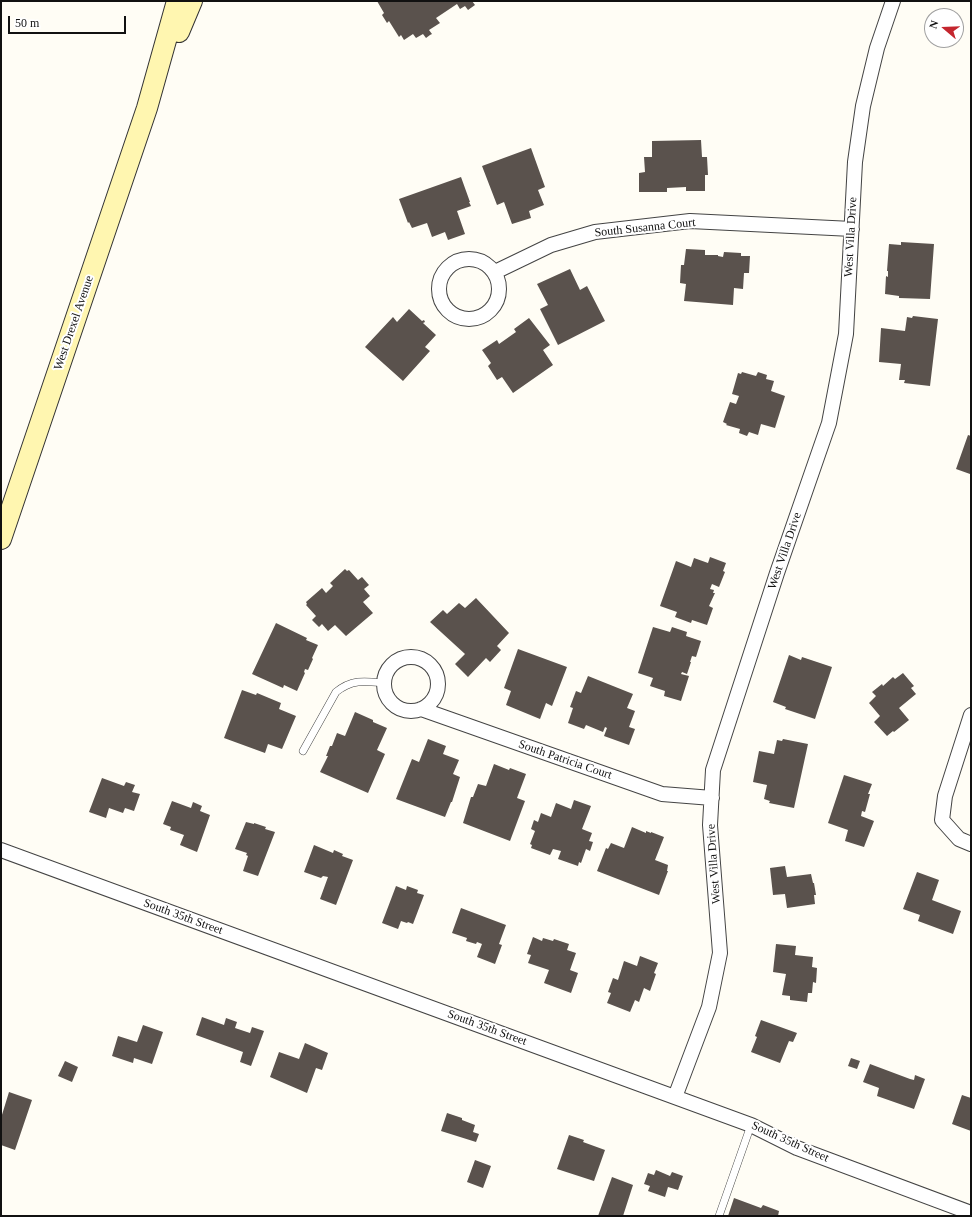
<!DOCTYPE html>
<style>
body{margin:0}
#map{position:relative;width:972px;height:1217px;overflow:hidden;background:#fffdf5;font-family:"Times New Roman",serif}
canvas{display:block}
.frame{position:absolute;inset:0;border:2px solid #111;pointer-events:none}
.north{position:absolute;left:924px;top:8px;width:40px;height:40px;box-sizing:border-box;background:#fff;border:1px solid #a0a0a0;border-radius:50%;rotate:289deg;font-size:11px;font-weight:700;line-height:16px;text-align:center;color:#111}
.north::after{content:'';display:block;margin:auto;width:14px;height:18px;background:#c4262e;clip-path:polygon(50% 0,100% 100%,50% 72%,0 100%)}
.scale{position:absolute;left:8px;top:16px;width:118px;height:18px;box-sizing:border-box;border:2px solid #111;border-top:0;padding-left:5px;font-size:12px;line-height:14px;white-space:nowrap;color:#111;-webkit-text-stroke:3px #fff;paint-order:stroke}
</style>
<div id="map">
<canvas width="972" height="1217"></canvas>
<div class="frame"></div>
<div class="north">N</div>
<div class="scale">50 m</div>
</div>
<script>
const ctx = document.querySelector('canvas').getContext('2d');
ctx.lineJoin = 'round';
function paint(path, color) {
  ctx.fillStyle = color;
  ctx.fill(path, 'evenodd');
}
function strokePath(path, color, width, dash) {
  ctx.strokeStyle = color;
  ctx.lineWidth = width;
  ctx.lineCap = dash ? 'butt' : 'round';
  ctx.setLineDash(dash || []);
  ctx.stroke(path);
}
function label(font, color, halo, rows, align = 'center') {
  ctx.font = font + ' "Times New Roman",serif';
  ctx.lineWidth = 4;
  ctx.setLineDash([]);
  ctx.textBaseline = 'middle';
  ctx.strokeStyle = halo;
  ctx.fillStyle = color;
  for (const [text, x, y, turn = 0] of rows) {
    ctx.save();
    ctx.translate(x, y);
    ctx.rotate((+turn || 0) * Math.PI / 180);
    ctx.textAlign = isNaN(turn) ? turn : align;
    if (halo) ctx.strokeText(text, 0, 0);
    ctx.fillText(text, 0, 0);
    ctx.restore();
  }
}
const building = new Path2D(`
 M 377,1 L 472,1 L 475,5 L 468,10 L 465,6 L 460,9 L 457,4 L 436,18 L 440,23 L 429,30 L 432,34 L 430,35 L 426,38 L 423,34 L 416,38 L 413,34 L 404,40 L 401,35 L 399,37 L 389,21 L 387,23 L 382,15 L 384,13 Z
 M 701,140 L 702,157 L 707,157 L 708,175 L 705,175 L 705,191 L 686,191 L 686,187 L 667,188 L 667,192 L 639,192 L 639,173 L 645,172 L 644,157 L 652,157 L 652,141 Z
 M 531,148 L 545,187 L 538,190 L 544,205 L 529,211 L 531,218 L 512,224 L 504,202 L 497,205 L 482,166 Z
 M 461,177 L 470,202 L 469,202 L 471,206 L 457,211 L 465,234 L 448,240 L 445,232 L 432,237 L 427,223 L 412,228 L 409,222 L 408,223 L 399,199 Z
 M 901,242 L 934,244 L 930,299 L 899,298 L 899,296 L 885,294 L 886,276 L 888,277 L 888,271 L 887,271 L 889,244 L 901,245 Z
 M 686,249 L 705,250 L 705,255 L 718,255 L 718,256 L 723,257 L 724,252 L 741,253 L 741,256 L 750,256 L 749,273 L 744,273 L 743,289 L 734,288 L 733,305 L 684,301 L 686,284 L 680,283 L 681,265 L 684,265 Z
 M 570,269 L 580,290 L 587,286 L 605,321 L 558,345 L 540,309 L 548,305 L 537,284 Z
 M 409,309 L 422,321 L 424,320 L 425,322 L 423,323 L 436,335 L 425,347 L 430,351 L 403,381 L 365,347 L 393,317 L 397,322 Z
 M 913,316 L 938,319 L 930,386 L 904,383 L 905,380 L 899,380 L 901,364 L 879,362 L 881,328 L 905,331 L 907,317 L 912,318 Z
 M 529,318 L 550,345 L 543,350 L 553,365 L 513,393 L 502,377 L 497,380 L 488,366 L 491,363 L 482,350 L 497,340 L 499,344 L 516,332 L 514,329 Z
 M 742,372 L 756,376 L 758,372 L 767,375 L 766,379 L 774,381 L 771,391 L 785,396 L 775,428 L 761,424 L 758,435 L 749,432 L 747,436 L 739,433 L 740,429 L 726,425 L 727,424 L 723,422 L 730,402 L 736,404 L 739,396 L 732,394 L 738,373 L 741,374 Z
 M 968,435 L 971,436 L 971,473 L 970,474 L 956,469 Z
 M 710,557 L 726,563 L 723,571 L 725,572 L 719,587 L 712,584 L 710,589 L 714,590 L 713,593 L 715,593 L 709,606 L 713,608 L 707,625 L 692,620 L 691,623 L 675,617 L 677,612 L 660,606 L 676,561 L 691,567 L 694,558 L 708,563 Z
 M 345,569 L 347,571 L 349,570 L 358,580 L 362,577 L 369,585 L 364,589 L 370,596 L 363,602 L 373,613 L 346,636 L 335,625 L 328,631 L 322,624 L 319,627 L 312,620 L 316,616 L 306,605 L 307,604 L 306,602 L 322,588 L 326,593 L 333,586 L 330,583 Z
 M 476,598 L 509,633 L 497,646 L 501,650 L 490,662 L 486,658 L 468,677 L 455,664 L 465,654 L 430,622 L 443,610 L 447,614 L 459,603 L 465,608 Z
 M 276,623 L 307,638 L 306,640 L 318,645 L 312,658 L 313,659 L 308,670 L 305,669 L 304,672 L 305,673 L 297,691 L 284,685 L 283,688 L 252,674 Z
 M 653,627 L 670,632 L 672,627 L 687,632 L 686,636 L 701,641 L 696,657 L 692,656 L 690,662 L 691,662 L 687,674 L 682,672 L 681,674 L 689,676 L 681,701 L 664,696 L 665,691 L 650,686 L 653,678 L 638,673 Z
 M 518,649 L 567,667 L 552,706 L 546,703 L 540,719 L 506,705 L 511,691 L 504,688 Z
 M 789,655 L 801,660 L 802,657 L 832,667 L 815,719 L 785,709 L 786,707 L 773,702 Z
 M 903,673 L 914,686 L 911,688 L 916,694 L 899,708 L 909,720 L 894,732 L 893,731 L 887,736 L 874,722 L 880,716 L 869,703 L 876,696 L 872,692 L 882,684 L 883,686 L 893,677 L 895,679 Z
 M 588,676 L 633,694 L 627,708 L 635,711 L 629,727 L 635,729 L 629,745 L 604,736 L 607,728 L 605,727 L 603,732 L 586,725 L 584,729 L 568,723 L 573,708 L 570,707 L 576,691 L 581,693 Z
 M 242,690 L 256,695 L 257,693 L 281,703 L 279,709 L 296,716 L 282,749 L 268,744 L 265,753 L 224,738 Z
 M 355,712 L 373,720 L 373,722 L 387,728 L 377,750 L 385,754 L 368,793 L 320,772 L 328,756 L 326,756 L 330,746 L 332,746 L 337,733 L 345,736 Z
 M 428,739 L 446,746 L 443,754 L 459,760 L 453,774 L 460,777 L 452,802 L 451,802 L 445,817 L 396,799 L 412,759 L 419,762 Z
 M 783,739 L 808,744 L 794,808 L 769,803 L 770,801 L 764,799 L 767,785 L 753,782 L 759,751 L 774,754 L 777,740 L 782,741 Z
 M 494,764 L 509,770 L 510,768 L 526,774 L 517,798 L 525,801 L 510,841 L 463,823 L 471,797 L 473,797 L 478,784 L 486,786 Z
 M 844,775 L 872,784 L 868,794 L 870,794 L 865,812 L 862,811 L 861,816 L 874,821 L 864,847 L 845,841 L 848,830 L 828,823 Z
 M 102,778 L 124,786 L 126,782 L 135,785 L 132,792 L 140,794 L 134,811 L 125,808 L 123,813 L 109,808 L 106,818 L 89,812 Z
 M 574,800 L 591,806 L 582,829 L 592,833 L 589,841 L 593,842 L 590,851 L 586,849 L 581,863 L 579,862 L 578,866 L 558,859 L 561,851 L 553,849 L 550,855 L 531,848 L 532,845 L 530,844 L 535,831 L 531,829 L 534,820 L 538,822 L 541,813 L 551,817 L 556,803 L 571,809 Z
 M 172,801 L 191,808 L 193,802 L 202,806 L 200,811 L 210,815 L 197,852 L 180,845 L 184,835 L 170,830 L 171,827 L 163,824 Z
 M 246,822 L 254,824 L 254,823 L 266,827 L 265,829 L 275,832 L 258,876 L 243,871 L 248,856 L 246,855 L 247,853 L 235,849 Z
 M 632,827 L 646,833 L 646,831 L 651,833 L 651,832 L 664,837 L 655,860 L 668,865 L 667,871 L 668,871 L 659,895 L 597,871 L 606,848 L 608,849 L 611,843 L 624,848 Z
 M 314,845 L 333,853 L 334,850 L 343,854 L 342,856 L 353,860 L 336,905 L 320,899 L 328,877 L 323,876 L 321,878 L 304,872 Z
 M 785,866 L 787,877 L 811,874 L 813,883 L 814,883 L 816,895 L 814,895 L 815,904 L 787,908 L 785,894 L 773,895 L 770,868 Z
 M 917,872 L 939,880 L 932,900 L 961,911 L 953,934 L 918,921 L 920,915 L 903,909 Z
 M 396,886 L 406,890 L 407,886 L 418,890 L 417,893 L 424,895 L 413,924 L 408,922 L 407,923 L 401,921 L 398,929 L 382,923 Z
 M 461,908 L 506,925 L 499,944 L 502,945 L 495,964 L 477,957 L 482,944 L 477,942 L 476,944 L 466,941 L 467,938 L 452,933 Z
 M 533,937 L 542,941 L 543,938 L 553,941 L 554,939 L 569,944 L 567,950 L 576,953 L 570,970 L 578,973 L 571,993 L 544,983 L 549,970 L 528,963 L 531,955 L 527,954 Z
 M 776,944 L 796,946 L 795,955 L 813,957 L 812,967 L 817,968 L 816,983 L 813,982 L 812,993 L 808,993 L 807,1002 L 790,1000 L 790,996 L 782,995 L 786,974 L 773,972 Z
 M 640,956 L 658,963 L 654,973 L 656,974 L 650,991 L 644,988 L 639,1002 L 635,1000 L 630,1012 L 607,1003 L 611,993 L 608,992 L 613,978 L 618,980 L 624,961 L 637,966 Z
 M 202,1017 L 224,1025 L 226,1018 L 237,1022 L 235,1028 L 250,1033 L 252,1027 L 264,1031 L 251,1066 L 240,1062 L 243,1052 L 196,1035 Z
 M 761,1020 L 797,1033 L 793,1042 L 789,1041 L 780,1063 L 751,1052 L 757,1037 L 755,1036 Z
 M 143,1025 L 163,1032 L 152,1064 L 134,1058 L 133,1063 L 112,1056 L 118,1036 L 137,1042 Z
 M 305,1043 L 328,1053 L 322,1070 L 316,1068 L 307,1093 L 270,1077 L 279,1052 L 299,1059 Z
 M 851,1058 L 860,1061 L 857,1069 L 848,1066 Z
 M 65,1061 L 78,1067 L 72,1082 L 58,1076 Z
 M 870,1064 L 910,1079 L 914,1080 L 915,1075 L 925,1079 L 914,1109 L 877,1096 L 879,1088 L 863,1082 Z
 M 9,1092 L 32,1100 L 15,1150 L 1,1145 L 1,1118 Z
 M 962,1095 L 971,1098 L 971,1131 L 952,1124 Z
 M 447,1113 L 462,1118 L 462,1120 L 475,1125 L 473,1132 L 479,1134 L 476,1142 L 441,1131 Z
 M 569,1135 L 584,1140 L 583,1142 L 605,1150 L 594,1181 L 557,1169 Z
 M 475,1160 L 491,1166 L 483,1188 L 467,1182 Z
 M 656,1170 L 670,1176 L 672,1172 L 683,1176 L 678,1190 L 668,1187 L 665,1197 L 648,1191 L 650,1186 L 644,1184 L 648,1173 L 654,1175 Z
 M 612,1177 L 633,1185 L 623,1216 L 598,1216 Z
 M 734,1198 L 761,1208 L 763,1205 L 779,1211 L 778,1216 L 728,1216 Z`);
const lane = new Path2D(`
 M 303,751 L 336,692 C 352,679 365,681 384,683
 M 719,1216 L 751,1125`);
const street = new Path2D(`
 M439 289a30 30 0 1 1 60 0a30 30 0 1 1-60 0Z
 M 495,272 L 551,245 L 595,232 L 690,221 L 852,229
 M384 684a27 27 0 1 1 54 0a27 27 0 1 1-54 0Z
 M 421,709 L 662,794 L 712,798
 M 971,715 L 945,796 L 942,820 L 959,839 L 971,844
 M 1,850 L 751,1125 L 797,1148 L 971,1213
 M 675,1097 L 709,1007 L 720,953 L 710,825 L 713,770 L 777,573 L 829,423 L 846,334 L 855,162 L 863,106 L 877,48 L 893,1`);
const secondary = new Path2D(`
 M 179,32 L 192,1
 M 1,539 L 147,108 L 177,1`);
const streetNames = [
 ["South Susanna Court",645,228,-6],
 ["West Villa Drive",851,237,-87],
 ["West Drexel Avenue",74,323,-71],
 ["West Villa Drive",785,551,-71],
 ["South Patricia Court",565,760,19],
 ["West Villa Drive",714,864,-94],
 ["South 35th Street",183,917,20],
 ["South 35th Street",487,1028,20],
 ["South 35th Street",790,1142,24]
];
paint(building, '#5a524d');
strokePath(lane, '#444', 8);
strokePath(street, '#444', 16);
strokePath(secondary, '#333', 22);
strokePath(lane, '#fff', 7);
strokePath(street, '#fff', 14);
strokePath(secondary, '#fff6b0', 20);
label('12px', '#111', '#fff', streetNames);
</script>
